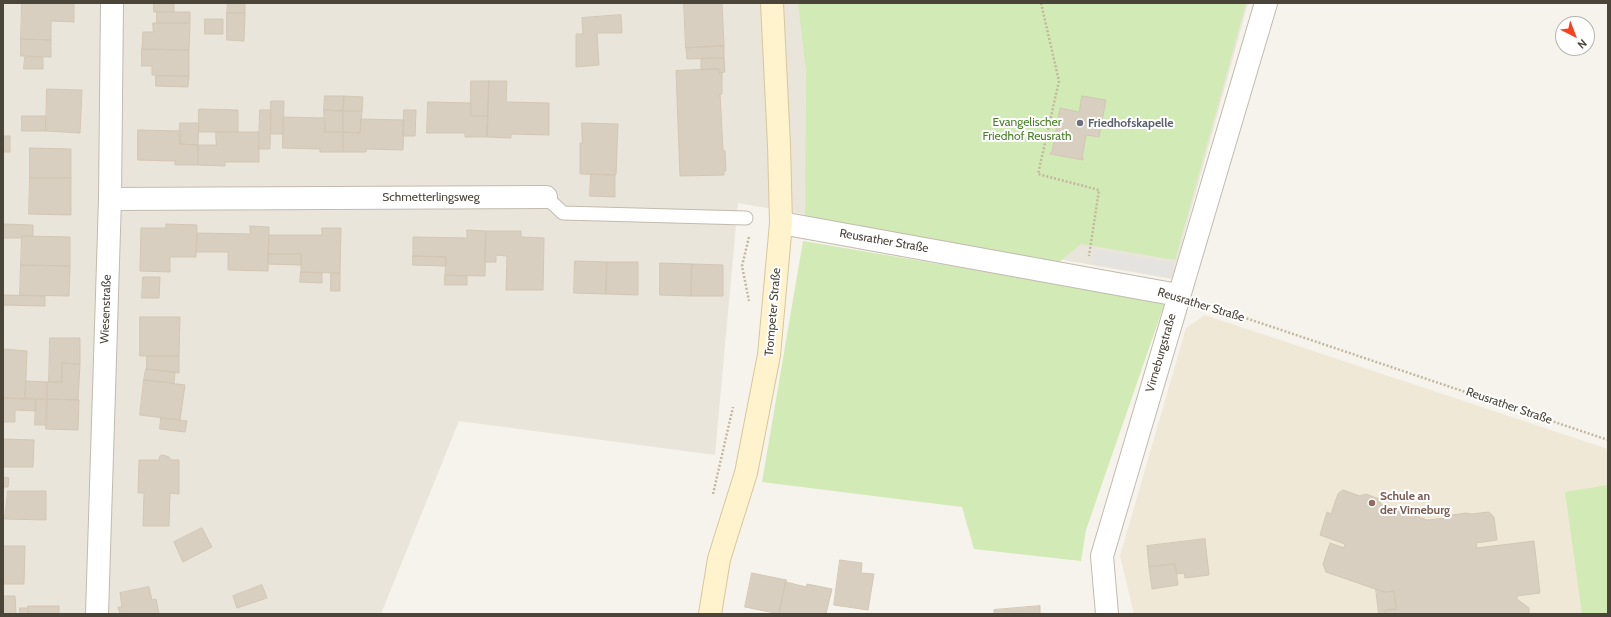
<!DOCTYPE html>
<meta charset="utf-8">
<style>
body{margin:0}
#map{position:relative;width:1611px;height:617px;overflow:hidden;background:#f6f3ec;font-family:Cabin,sans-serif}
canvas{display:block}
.frame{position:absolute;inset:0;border:4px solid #4b4439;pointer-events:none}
.north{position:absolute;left:1555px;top:16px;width:40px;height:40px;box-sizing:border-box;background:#fff;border:1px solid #b7b4b0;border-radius:50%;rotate:138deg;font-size:11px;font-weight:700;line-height:16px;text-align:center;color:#4b4439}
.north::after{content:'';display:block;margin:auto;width:14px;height:18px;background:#fc3f1d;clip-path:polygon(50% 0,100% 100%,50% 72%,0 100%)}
</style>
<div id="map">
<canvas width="1611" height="617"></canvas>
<div class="frame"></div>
<div class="north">N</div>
</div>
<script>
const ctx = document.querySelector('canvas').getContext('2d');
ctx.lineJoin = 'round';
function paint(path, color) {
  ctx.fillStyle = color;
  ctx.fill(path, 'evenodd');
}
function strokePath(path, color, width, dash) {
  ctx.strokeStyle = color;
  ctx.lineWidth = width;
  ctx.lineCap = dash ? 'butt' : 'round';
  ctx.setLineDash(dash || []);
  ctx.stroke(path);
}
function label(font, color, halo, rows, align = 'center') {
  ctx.font = font + ' Cabin,sans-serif';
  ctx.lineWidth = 4;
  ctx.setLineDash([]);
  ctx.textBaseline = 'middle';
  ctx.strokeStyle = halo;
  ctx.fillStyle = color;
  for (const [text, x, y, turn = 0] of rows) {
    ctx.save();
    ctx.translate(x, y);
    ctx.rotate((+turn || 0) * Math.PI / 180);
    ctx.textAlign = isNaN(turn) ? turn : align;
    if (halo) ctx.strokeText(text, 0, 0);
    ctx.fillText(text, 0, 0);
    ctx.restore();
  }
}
const residential = new Path2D(`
 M 3,3 L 1248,3 L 1172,279 L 738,203 L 715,455 L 459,421 L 381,614 L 3,614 Z`);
const education = new Path2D(`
 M 1205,315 L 1608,449 L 1608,614 L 1134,614 L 1120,556 L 1186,328 Z`);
const green = new Path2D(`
 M 798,3 L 1246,3 L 1175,260 L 1081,244 L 1059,262 L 805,223 L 806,71 Z
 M 803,241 L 1165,302 L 1086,530 L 1081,561 L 974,549 L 962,507 L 762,482 Z
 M 1608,485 L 1608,614 L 1582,614 L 1565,492 Z`);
const parking = new Path2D(`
 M 1094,249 L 1174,263 L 1171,278 L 1092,264 Z`);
const building = new Path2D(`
 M 22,3 L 74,3 L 74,22 L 51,21 L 51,40 L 21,39 Z
 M 154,3 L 174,3 L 174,12 L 154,12 Z
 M 228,3 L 245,3 L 245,13 L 227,13 Z
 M 684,3 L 722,3 L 724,46 L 686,48 Z
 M 157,12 L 190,12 L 190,23 L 157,23 Z
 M 227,13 L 245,13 L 244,41 L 227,40 Z
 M 621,15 L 622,33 L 597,33 L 599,65 L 576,67 L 576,34 L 583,34 L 582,18 Z
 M 205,19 L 223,19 L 223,34 L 205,34 Z
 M 153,23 L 190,23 L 189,50 L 142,49 L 143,32 L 153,32 Z
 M 21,39 L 51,40 L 51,57 L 21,56 Z
 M 724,46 L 724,58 L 687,59 L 686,48 Z
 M 142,49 L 189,50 L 189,76 L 152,75 L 152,66 L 142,66 Z
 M 25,57 L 43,57 L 43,69 L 24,69 Z
 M 724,58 L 725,72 L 719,73 L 719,69 L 701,70 L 701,59 Z
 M 719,69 L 719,73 L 722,72 L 722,94 L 720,94 L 723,151 L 725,151 L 726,171 L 724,171 L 724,175 L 680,176 L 676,71 Z
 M 156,76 L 189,76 L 188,87 L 156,86 Z
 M 471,81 L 489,81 L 488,116 L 471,116 Z
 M 489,81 L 507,81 L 506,102 L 549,103 L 549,135 L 511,134 L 511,138 L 487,137 Z
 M 47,89 L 82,90 L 80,133 L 46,131 Z
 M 325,96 L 344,96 L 343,111 L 324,110 Z
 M 344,96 L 363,97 L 362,111 L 343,111 Z
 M 1082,96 L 1106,100 L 1099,137 L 1086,135 L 1082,158 L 1083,158 L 1083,160 L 1050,154 L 1051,152 L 1052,152 L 1060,108 L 1079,112 Z
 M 271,101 L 284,101 L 283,134 L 271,134 Z
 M 428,102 L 471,103 L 471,116 L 488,116 L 487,137 L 465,137 L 465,133 L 427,133 Z
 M 199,109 L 238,110 L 238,132 L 199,132 Z
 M 260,110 L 271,110 L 270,149 L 259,149 Z
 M 324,110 L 343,111 L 343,132 L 325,132 Z
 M 404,110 L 416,110 L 415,136 L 403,136 Z
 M 343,111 L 362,111 L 360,133 L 343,132 Z
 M 22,116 L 46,116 L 46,131 L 22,131 Z
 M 283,117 L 325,118 L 325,132 L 343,132 L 343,152 L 320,152 L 320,149 L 283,148 Z
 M 361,119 L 404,120 L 403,150 L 366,149 L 366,152 L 343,152 L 343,132 L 360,133 Z
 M 180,123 L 199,123 L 198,145 L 180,144 Z
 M 582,123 L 618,124 L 616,175 L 580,174 L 580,143 L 582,143 Z
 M 138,130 L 181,131 L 180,144 L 198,145 L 198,165 L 175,165 L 175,161 L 138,160 Z
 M 216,132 L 259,132 L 259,162 L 225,162 L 225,166 L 198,165 L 198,145 L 216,145 Z
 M 3,136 L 10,136 L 10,152 L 3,152 Z
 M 30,148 L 71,149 L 71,178 L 30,178 Z
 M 591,174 L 615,175 L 615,197 L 590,196 Z
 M 30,178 L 71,178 L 71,215 L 29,214 Z
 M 3,224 L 33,225 L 33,236 L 22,236 L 22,238 L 3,238 Z
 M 166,224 L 197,225 L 196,257 L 170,257 L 170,272 L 140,271 L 141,228 L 166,228 Z
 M 250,226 L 269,227 L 268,271 L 228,270 L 228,252 L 196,252 L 197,233 L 250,234 Z
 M 322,228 L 341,228 L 340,273 L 301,272 L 301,254 L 268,254 L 269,235 L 322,235 Z
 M 467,230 L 486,231 L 485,276 L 445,275 L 446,257 L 413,256 L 413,237 L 467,238 Z
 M 486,231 L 521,231 L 521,237 L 544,238 L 543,290 L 506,290 L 507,256 L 496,255 L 496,262 L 485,262 Z
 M 22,236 L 70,237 L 70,266 L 21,265 Z
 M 268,254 L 301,254 L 301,265 L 268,264 Z
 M 413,256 L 446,257 L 446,266 L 413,265 Z
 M 575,261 L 607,262 L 606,294 L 574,293 Z
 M 607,262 L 638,262 L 638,295 L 606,294 Z
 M 660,263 L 692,264 L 691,296 L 660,295 Z
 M 692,264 L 723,265 L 723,296 L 691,296 Z
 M 21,265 L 70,266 L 69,296 L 20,295 Z
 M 301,272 L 322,273 L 322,283 L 300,282 Z
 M 331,273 L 340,273 L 340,291 L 331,291 Z
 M 445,275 L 467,276 L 467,285 L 445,285 Z
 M 143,277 L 160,277 L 159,298 L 142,298 Z
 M 3,295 L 45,296 L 45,306 L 3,305 Z
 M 140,317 L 180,317 L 179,356 L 140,356 Z
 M 50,338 L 80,338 L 80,364 L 62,363 L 62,382 L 49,382 Z
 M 3,349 L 27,351 L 25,399 L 3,398 Z
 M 147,356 L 179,356 L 179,373 L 147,369 Z
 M 62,363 L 80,364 L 78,400 L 47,399 L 47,382 L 62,382 Z
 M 146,369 L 175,372 L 174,383 L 144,380 Z
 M 144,380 L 185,385 L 180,420 L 140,415 Z
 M 26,381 L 47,382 L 47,399 L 25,399 Z
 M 3,398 L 36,399 L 36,411 L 15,410 L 15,422 L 3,422 Z
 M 36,399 L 47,399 L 47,425 L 35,425 Z
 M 47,399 L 79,400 L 78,430 L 46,429 Z
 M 161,418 L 187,421 L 185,432 L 160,429 Z
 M 3,439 L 34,440 L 33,467 L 3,467 Z
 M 163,455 L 169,457 L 171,460 L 179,460 L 179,494 L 170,493 L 169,526 L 143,526 L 144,493 L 138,493 L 139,460 L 159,460 L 160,456 Z
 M 3,477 L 9,478 L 8,487 L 3,487 Z
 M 1343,490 L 1360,496 L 1366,494 L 1379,499 L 1381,504 L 1427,520 L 1448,518 L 1452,515 L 1466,513 L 1471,514 L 1489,512 L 1494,517 L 1497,540 L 1476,543 L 1477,548 L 1534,541 L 1540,593 L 1517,596 L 1517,599 L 1529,608 L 1529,614 L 1383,614 L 1386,610 L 1396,609 L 1394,591 L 1384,592 L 1326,572 L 1323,564 L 1330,543 L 1344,548 L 1345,544 L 1320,535 L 1327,512 L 1331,514 L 1338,494 Z
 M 8,491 L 46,491 L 46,520 L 5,519 Z
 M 202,528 L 212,547 L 183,562 L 174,542 Z
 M 1205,539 L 1209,575 L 1185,578 L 1184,573 L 1177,574 L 1175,564 L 1149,567 L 1147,546 Z
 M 3,546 L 25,546 L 24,584 L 3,584 Z
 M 840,560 L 862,563 L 861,573 L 874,574 L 868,610 L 834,605 Z
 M 1175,564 L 1178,585 L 1152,589 L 1149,567 Z
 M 752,573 L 786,580 L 779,614 L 745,607 Z
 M 786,580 L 786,582 L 806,587 L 807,584 L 832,589 L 826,614 L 779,614 Z
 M 262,585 L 267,598 L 237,608 L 233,596 Z
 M 149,587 L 152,600 L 156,599 L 159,614 L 120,614 L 118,607 L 122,607 L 120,593 Z
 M 1376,589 L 1384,592 L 1394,591 L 1396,609 L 1386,610 L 1383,614 L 1379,614 Z
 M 3,596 L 15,596 L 16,614 L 3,614 Z
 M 28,606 L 59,606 L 59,614 L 28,614 Z
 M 1040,606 L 1040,614 L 994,614 L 994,610 Z
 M 20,608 L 28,608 L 28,614 L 20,614 Z`);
const path = new Path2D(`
 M 1041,3 L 1059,81 L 1038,174 L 1099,190 L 1089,256
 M 749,237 L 742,266 L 749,301
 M 1201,303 L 1608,440
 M 713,494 L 733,407`);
const service = new Path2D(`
 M 546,197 L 563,213 L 746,218`);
const minor = new Path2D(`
 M 110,199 L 546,197
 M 781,223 L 1178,295
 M 97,614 L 110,199 L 112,3
 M 1107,614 L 1102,556 L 1266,3`);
const secondary = new Path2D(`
 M 710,614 L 719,559 L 746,473 L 769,355 L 781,223 L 779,145 L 772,3`);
const markers = [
 [1080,123,4,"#6b7280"],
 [1372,503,4,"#8d6e63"]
];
const parkNames = [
 ["Evangelischer",1027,122],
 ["Friedhof Reusrath",1027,136]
];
const worshipNames = [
 ["Friedhofskapelle",1088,123]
];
const streetNames = [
 ["Schmetterlingsweg",431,197],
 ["Reusrather Straße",884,241,10],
 ["Reusrather Straße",1201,305,17],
 ["Wiesenstraße",106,309,-88],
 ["Trompeter Straße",773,312,-85],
 ["Virneburgstraße",1161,353,-74],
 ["Reusrather Straße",1509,406,19]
];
const educationNames = [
 ["Schule an",1380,496],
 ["der Virneburg",1380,510]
];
paint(residential, '#eae5da');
paint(education, '#efe8d6');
paint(green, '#d2eab5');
paint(parking, '#e5e3e0');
paint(building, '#d8cfc1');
strokePath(building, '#d3c7b4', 1);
strokePath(service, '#c2bbae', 15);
strokePath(minor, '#c2bbae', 24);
strokePath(secondary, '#d6c79b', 24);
strokePath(path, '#c4b79f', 2.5, [2, 2]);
strokePath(service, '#fff', 13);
strokePath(minor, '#fff', 22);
strokePath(secondary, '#fff3cd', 22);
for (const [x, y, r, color] of markers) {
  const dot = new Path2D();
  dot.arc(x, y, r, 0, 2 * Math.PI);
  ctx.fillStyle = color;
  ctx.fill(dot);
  strokePath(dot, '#fff', 1.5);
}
label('12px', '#4a7f2a', '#fff', parkNames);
label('bold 12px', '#5b616d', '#fff', worshipNames, 'left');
label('12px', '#4b4439', '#fff', streetNames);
label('bold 12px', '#785e54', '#fff', educationNames, 'left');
</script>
